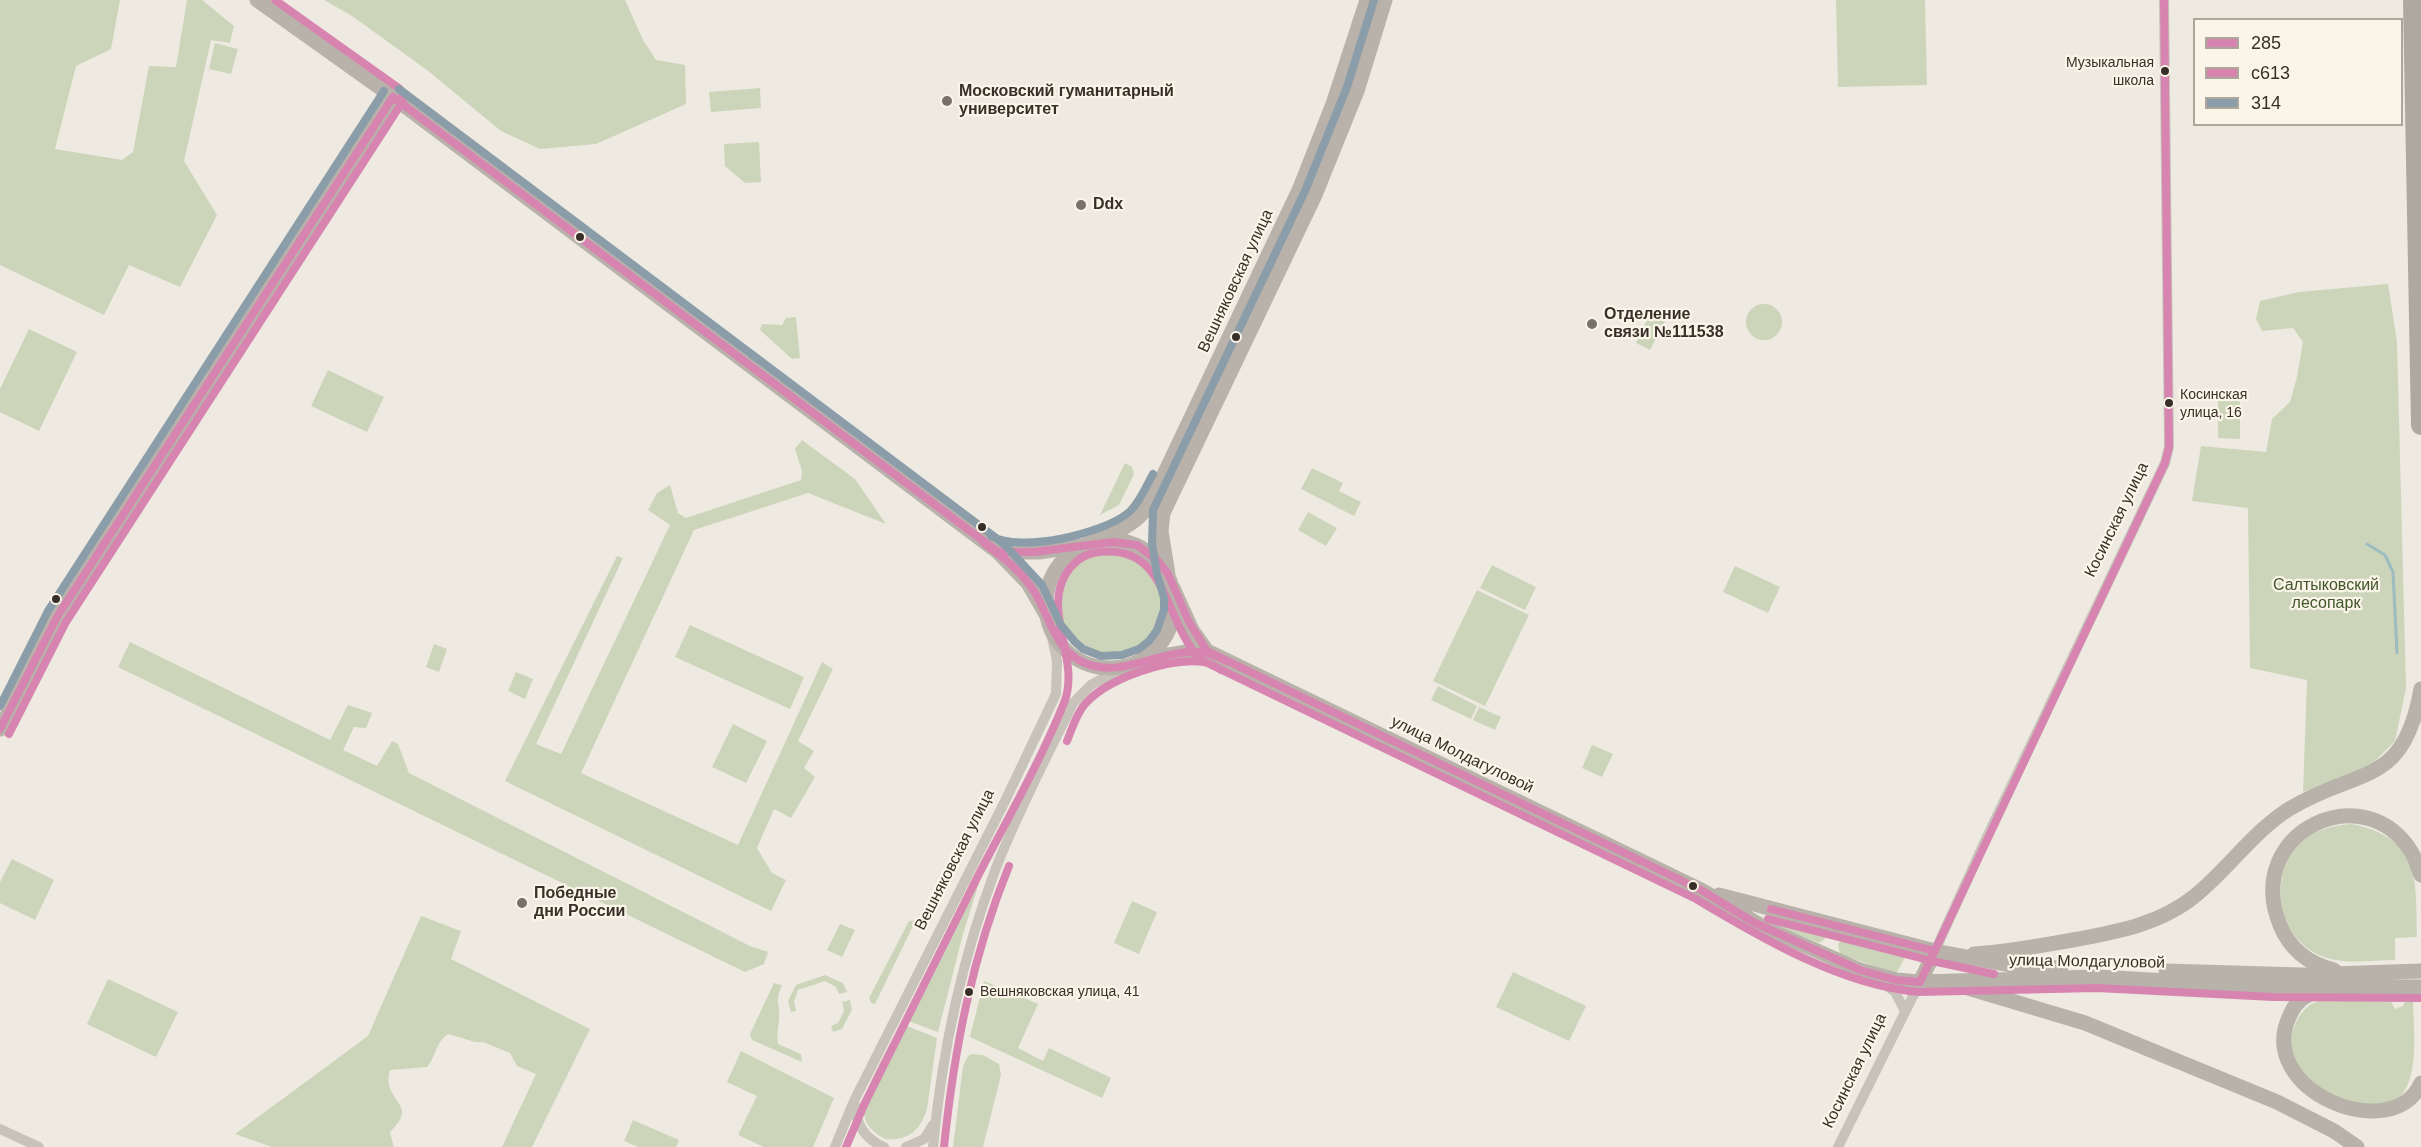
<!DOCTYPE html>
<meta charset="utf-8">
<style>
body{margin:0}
#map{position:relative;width:2421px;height:1147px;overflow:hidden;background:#eeeae1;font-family:Helvetica,sans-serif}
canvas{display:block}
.legend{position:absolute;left:2193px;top:18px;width:210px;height:108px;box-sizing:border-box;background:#faf5e8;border:2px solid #aca69b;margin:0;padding:8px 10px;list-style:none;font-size:18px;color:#382f28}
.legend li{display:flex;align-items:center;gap:12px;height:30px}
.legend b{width:30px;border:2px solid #aca69b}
</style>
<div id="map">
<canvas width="2421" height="1147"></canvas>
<ul class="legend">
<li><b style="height:8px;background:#d785b0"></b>285</li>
<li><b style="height:8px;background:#d785b0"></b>с613</li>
<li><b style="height:8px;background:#8b9da9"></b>314</li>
</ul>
</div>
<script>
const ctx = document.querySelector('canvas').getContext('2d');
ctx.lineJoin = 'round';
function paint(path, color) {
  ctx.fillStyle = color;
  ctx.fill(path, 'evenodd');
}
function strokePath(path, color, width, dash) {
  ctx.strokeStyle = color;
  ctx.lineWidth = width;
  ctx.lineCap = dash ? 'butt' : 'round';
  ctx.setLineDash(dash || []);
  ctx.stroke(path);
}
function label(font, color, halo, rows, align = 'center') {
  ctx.font = font + ' Helvetica,sans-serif';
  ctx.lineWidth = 4.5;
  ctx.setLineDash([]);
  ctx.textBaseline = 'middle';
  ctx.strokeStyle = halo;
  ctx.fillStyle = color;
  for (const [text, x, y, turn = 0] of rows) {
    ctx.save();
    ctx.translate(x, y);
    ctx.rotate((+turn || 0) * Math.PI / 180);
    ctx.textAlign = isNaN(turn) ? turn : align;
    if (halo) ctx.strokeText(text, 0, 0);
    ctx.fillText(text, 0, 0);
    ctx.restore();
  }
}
const green = new Path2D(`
 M 0,0 L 120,0 L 111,49 L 76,66 L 55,149 L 122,160 L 133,152 L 149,66 L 176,67 L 187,0 L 202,0 L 234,26 L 230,43 L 211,40 L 184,161 L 217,215 L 180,287 L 129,265 L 104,315 L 0,265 Z
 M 324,0 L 625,0 L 643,40 L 656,60 L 685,65 L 686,104 L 596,144 L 540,149 L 501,131 L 427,70 L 352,16 Z
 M 1836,0 L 1925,0 L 1927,85 L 1838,87 Z
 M 215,43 L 238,49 L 231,74 L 209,69 Z
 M 760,88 L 761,108 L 711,112 L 709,92 Z
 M 759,142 L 761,182 L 745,183 L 725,166 L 724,144 Z
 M 2388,284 L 2397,342 L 2406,688 L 2395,741 L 2370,766 L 2303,792 L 2307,680 L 2250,668 L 2248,508 L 2192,501 L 2201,446 L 2266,452 L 2272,419 L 2290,402 L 2297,377 L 2303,342 L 2293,328 L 2262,331 L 2256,319 L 2260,301 L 2299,292 Z
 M1746 322a18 18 0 1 1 36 0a18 18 0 1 1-36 0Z
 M 1650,314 L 1665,321 L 1650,350 L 1636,343 Z
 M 796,317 L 800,358 L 792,359 L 760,330 L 762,324 L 782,325 L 786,318 Z
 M 29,329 L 77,352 L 39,431 L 0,412 L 0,389 Z
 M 328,370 L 384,397 L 367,432 L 311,406 Z
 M 2218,399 L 2240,399 L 2240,439 L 2218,438 Z
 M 802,440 L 855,479 L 886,524 L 808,493 L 694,530 L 581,773 L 738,845 L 822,662 L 833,669 L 798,741 L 814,751 L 804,768 L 815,777 L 791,818 L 774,809 L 757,848 L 772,873 L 786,880 L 771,911 L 505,781 L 617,556 L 623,558 L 536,744 L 561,754 L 670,525 L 648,510 L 657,493 L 670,485 L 678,513 L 686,518 L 801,480 L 802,471 L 795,449 Z
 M 1125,463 L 1132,467 L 1134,474 L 1119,505 L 1100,515 Z
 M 1312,468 L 1343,483 L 1339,491 L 1361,502 L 1354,516 L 1301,489 Z
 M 1308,512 L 1337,528 L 1326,546 L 1298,530 Z
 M1055 603a56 56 0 1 1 112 0a56 56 0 1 1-112 0Z
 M 1492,565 L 1536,587 L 1525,610 L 1480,588 Z
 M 1735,566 L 1780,587 L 1768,613 L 1723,592 Z
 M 1477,590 L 1529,615 L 1485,706 L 1433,681 Z
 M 690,625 L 804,677 L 790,709 L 675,657 Z
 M 130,642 L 330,740 L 348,705 L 372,713 L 366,728 L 354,727 L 343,750 L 377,766 L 392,741 L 398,744 L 409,773 L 750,946 L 768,952 L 764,964 L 745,972 L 118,667 Z
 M 434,644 L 447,649 L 439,672 L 426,667 Z
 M 516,672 L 533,679 L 525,699 L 508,691 Z
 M 1438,686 L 1477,706 L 1471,719 L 1431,700 Z
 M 1479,707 L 1501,717 L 1495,730 L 1473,720 Z
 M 733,724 L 767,741 L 746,783 L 712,767 Z
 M 1592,745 L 1613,754 L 1602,777 L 1582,768 Z
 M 2352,824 C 2421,839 2416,879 2417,937 L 2395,938 L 2395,960 C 2374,960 2352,964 2331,959 C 2274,946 2262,862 2313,834 C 2326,827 2338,825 2352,824 Z
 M 12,859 L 54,880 L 35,920 L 0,903 L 0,882 Z
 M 973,877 L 980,880 L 963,934 L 938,1032 L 903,1019 Z
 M 1132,901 L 1157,912 L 1139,954 L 1114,943 Z
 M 421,916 L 461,931 L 451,959 L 590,1029 L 532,1147 L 502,1147 L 536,1074 L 517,1066 L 510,1053 L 483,1042 L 475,1042 L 448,1034 C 434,1045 437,1055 427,1067 L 390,1070 C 382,1095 408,1103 401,1117 C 399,1123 393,1128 390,1133 L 394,1147 L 272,1147 L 235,1134 L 368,1036 Z
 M 916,920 L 875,1004 L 871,1003 L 869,998 L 909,921 Z
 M 1784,922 L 1823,931 L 1825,939 L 1819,943 L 1782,928 L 1781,924 Z
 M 840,924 L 855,930 L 842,957 L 827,950 Z
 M 1848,936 L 1851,937 L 1908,952 L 1896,974 L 1840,954 L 1838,944 L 1842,939 Z
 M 1513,972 L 1586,1006 L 1569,1041 L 1496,1007 Z
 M 825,975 L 843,983 L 847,992 L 839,994 L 836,987 L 825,981 L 798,990 L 794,1001 L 796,1011 L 791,1012 L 788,1001 L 796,985 Z
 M 108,979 L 178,1012 L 156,1057 L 87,1024 Z
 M 984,981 L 1038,1004 L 1018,1048 L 1043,1061 L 1049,1048 L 1111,1078 L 1102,1098 L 970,1037 Z
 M 774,983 L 782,985 C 774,1002 781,1005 779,1019 C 778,1028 777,1034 778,1044 L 801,1054 L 802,1062 L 752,1040 L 750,1034 Z
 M 2389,998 L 2395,1009 L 2403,1006 L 2406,998 L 2413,998 C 2413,1025 2420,1074 2401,1096 C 2383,1119 2351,1102 2330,1093 C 2321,1089 2309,1084 2303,1076 C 2291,1061 2287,1042 2295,1025 C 2298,1016 2307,1005 2316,1002 C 2335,995 2369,999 2389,998 Z
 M 850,1000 L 852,1010 L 842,1029 L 833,1032 L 831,1026 L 838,1023 L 844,1011 L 842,1002 Z
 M 902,1024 L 937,1038 L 927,1109 C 920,1131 908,1141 885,1139 C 876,1134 869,1129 865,1119 C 858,1094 889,1046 902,1024 Z
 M 741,1051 L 834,1098 L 813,1147 L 764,1147 L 738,1135 L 757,1096 L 727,1082 Z
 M 972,1054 L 983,1055 L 999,1064 L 1001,1075 L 983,1147 L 953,1147 L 963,1066 L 968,1056 Z
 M 633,1120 L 679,1140 L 676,1147 L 638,1147 L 624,1141 Z`);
const stream = new Path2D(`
 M 2367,544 L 2385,555 L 2393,572 L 2397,653`);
const street = new Path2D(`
 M 1935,951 L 1985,841 L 2165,463 L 2169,447 L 2164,0
 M 1877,978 L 1895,992 L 1905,1011
 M 855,1105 C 856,1125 865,1139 884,1147
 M 0,1129 L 39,1147
 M 835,1147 L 854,1101 L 1006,799 L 1056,694 L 1057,661 L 1050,628
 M 906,1147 L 924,1139 L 933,1125
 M 933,1147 C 942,1051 962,958 996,868 C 1018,811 1047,757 1073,703 L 1091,685 L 1128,665
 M 1838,1147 L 1920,982`);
const secondary = new Path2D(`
 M 257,0 L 393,97 L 998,552 L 1028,583 L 1047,616
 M1046 604a64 64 0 1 1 128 0a64 64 0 1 1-128 0Z
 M 1091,543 C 1116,532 1138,525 1152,500 L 1300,188 L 1333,104 L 1367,0
 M 998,552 L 1039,552 L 1078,546
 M 1168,575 L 1161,531 L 1163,513 L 1315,195 L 1357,91 L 1385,0
 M 1173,588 L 1192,630 L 1207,651 L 1701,890 L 1763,927 L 1860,970 L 1896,980 L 1920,982 L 2097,977 L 2274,987 L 2421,987
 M 1144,659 L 1187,652 L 1207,651
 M 0,729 L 57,617 L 393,97
 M 1719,895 L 1935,951 L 2015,966 L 2061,968
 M 1974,954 C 2008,952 2040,946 2073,940 C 2117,932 2161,924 2196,895 C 2229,868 2253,832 2289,809 C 2359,766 2403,789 2421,689
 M 2334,970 C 2308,964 2290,949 2280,925 C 2242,832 2365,774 2412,853 C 2416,860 2418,868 2421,875
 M 2166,971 L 2302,975 L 2421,971
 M 1920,982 L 1935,951
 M 1958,985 L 2085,1023 L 2277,1102 L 2334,1131 L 2357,1147
 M 2321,991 C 2307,993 2296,1001 2290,1015 C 2253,1091 2393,1147 2421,1083`);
const highway = new Path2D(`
 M 2413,0 L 2421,425`);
const bus1 = new Path2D(`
 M 393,97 L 998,552 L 1034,552 L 1113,542 L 1137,545 L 1158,561 L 1168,574 L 1189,622 L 1207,651 L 1701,890 L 1755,923 L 1860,970 L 1896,980 L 1920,982 L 2165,463 L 2169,447 L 2164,0
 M 984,543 C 1003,557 1021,571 1034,591 C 1050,617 1055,652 1087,664 C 1134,681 1177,633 1226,661
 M 0,729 L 57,617 L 393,97
 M 1771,909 L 1935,951`);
const bus2 = new Path2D(`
 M 9,734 L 66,622 L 403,101 L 403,95 L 400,89 L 275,0
 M 1067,741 C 1072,729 1076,714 1085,704 C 1108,678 1170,657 1204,662 C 1210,663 1216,667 1221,670
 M 1768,919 L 1932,961 L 1994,974
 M 846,1147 L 864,1105 C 902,1028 940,951 979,874 C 1008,818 1040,762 1064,703 C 1082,658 1038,608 1070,568 C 1076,561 1084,555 1093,553 C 1169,539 1162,621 1201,660 L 1696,899 C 1761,938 1843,986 1919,992 L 2097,988 L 2273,997 L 2421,998
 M 944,1147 C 954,1050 972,957 1009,866`);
const bus3 = new Path2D(`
 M 399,89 L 1004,544 L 1042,585 L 1061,625 L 1075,642 L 1083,649 L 1101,656 L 1122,655 L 1139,649 L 1149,641 L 1157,630 L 1164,610 L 1164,598 L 1157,574 L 1152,544 L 1153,510 L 1305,191 L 1347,87 L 1374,0
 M 991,536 C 1021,553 1102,534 1128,513 C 1139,504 1146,486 1153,474
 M 0,706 L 48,611 L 384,91`);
const markers = [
 [2165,71,5,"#382f28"],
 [947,101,6,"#787069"],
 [1081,205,6,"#787069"],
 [580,237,5,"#382f28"],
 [1592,324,6,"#787069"],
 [1236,337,5,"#382f28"],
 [2169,403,5,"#382f28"],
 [982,527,5,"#382f28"],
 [56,599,5,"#382f28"],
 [1693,886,5,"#382f28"],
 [522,903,6,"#787069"],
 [969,992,5,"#382f28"]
];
const busNames = [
 ["Музыкальная",2154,63,"right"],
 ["школа",2154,81,"right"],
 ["Косинская",2180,395],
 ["улица, 16",2180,413],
 ["Вешняковская улица, 41",980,992]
];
const poiNames = [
 ["Московский гуманитарный",959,92],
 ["университет",959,110],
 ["Ddx",1093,205],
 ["Отделение",1604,315],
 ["связи №111538",1604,333],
 ["Победные",534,894],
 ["дни России",534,912]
];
const streetNames = [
 ["Вешняковская улица",1236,281,-65],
 ["Косинская улица",2117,520,-64],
 ["улица Молдагуловой",1462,755,26],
 ["Вешняковская улица",955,860,-63],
 ["улица Молдагуловой",2087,962,1],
 ["Косинская улица",1855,1071,-64]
];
const parkNames = [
 ["Салтыковский",2326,586],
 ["лесопарк",2326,604]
];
paint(green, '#ccd5ba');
strokePath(stream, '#9cbcc0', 3);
strokePath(street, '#c7c2ba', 10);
strokePath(secondary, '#b8b2aa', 15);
strokePath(highway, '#ada8a0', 20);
strokePath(bus1, '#d785b0', 8);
strokePath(bus2, '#d785b0', 8);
strokePath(bus3, '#8b9da9', 8);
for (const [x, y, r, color] of markers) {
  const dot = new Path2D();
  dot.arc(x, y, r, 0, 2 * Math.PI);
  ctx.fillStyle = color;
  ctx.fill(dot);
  strokePath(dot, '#faf5e8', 2);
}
label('14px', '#382f28', '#faf5e8', busNames, 'left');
label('bold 16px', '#382f28', '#faf5e8', poiNames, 'left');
label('16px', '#382f28', '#faf5e8', streetNames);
label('16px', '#41572a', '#faf5e8', parkNames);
</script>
